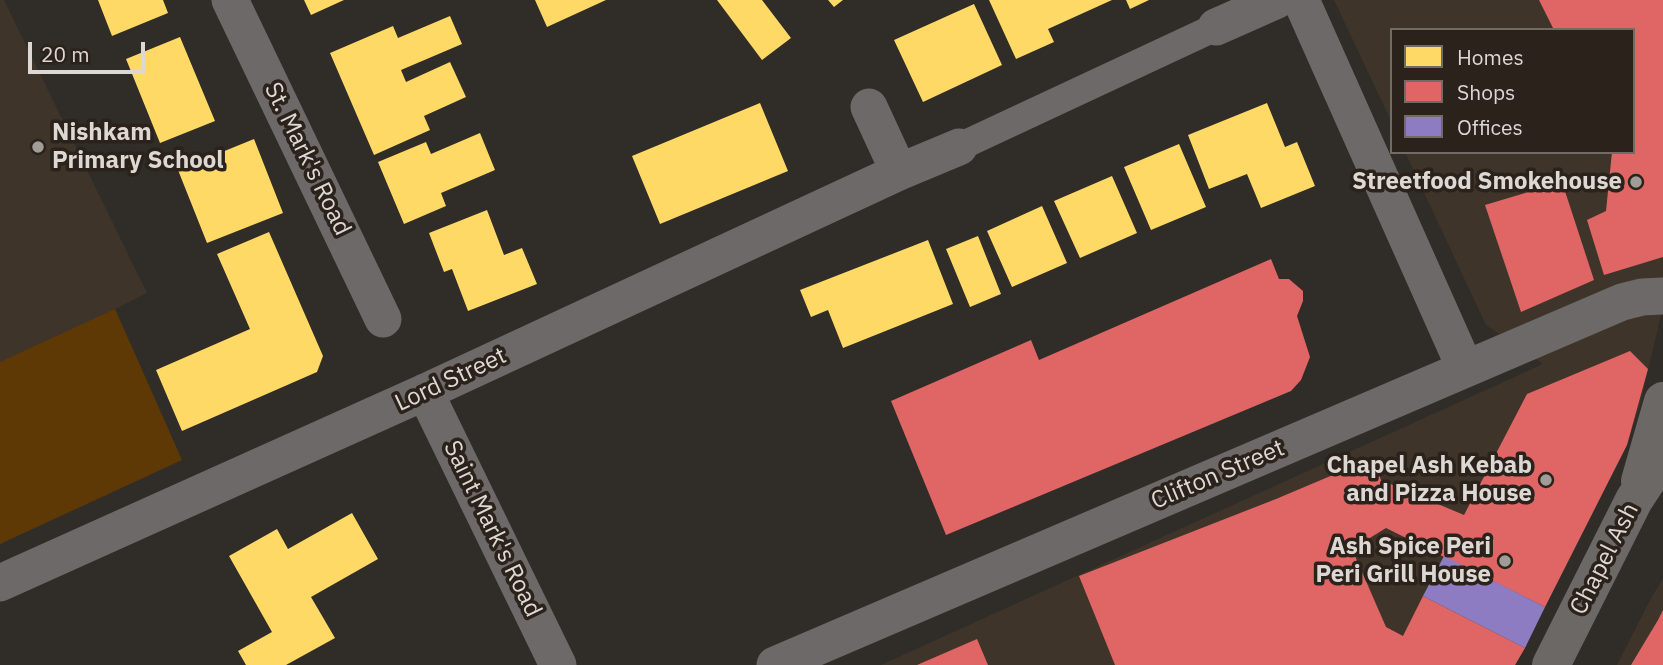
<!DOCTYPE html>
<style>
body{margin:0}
#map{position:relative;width:1663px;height:665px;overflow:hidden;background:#302c28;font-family:"IBM Plex Sans",sans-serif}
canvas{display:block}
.legend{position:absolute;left:1390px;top:28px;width:245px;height:126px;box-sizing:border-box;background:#2a221b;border:2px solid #726b65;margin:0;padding:9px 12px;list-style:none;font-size:21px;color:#ddd8d3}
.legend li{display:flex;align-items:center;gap:14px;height:35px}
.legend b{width:35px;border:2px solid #726b65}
.scale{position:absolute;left:28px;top:42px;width:117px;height:32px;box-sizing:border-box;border:4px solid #ddd8d3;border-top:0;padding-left:9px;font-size:21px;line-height:24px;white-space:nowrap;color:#ddd8d3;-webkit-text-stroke:5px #2a221b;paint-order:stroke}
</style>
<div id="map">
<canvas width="1663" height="665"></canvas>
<ul class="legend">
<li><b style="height:19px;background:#ffd966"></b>Homes</li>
<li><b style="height:19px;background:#e06666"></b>Shops</li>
<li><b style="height:19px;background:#8e7cc3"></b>Offices</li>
</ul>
<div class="scale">20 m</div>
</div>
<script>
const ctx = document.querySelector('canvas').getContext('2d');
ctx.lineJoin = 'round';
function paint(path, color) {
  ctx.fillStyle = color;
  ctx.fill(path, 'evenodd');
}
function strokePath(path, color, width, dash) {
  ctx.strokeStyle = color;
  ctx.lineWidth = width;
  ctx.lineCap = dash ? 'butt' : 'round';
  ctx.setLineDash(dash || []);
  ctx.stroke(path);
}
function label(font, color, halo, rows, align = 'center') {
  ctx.font = font + ' "IBM Plex Sans",sans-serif';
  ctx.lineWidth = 7;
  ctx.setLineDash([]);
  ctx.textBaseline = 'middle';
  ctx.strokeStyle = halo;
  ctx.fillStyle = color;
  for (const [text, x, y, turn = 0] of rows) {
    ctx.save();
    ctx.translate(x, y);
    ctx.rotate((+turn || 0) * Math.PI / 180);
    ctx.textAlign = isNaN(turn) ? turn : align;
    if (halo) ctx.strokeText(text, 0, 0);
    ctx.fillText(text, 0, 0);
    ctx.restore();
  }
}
const built = new Path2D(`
 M 0,0 L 4,0 L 147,293 L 115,309 L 182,460 L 0,544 Z
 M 1334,0 L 1663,0 L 1663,306 L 1640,405 L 1627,445 L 1516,665 L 881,665 L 1543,364 L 1486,325 L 1405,152 L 1633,152 L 1633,30 L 1392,30 L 1392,123 Z
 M 1663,578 L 1663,665 L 1617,665 L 1650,600 Z`);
const green = new Path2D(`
 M 115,309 L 182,460 L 0,544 L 0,362 Z`);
const homes = new Path2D(`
 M 98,0 L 163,0 L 168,13 L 112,36 Z
 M 304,0 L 344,0 L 311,15 Z
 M 535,0 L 606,0 L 547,27 Z
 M 717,0 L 762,0 L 791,38 L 762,60 Z
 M 828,0 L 843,0 L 834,7 Z
 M 989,0 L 1112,0 L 1048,29 L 1054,42 L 1016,59 Z
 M 1126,0 L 1149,0 L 1130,9 Z
 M 974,4 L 1002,65 L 923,102 L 894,40 Z
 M 450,16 L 462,44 L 401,70 L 406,82 L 450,62 L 466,97 L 424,116 L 430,130 L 374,155 L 330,53 L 393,26 L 398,38 Z
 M 180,37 L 215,121 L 160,143 L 126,59 Z
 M 760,103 L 788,171 L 660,224 L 632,156 Z
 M 1267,103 L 1285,147 L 1297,142 L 1315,186 L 1261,208 L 1247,174 L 1209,189 L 1188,135 Z
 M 480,133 L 495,170 L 441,193 L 446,206 L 404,224 L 378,162 L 426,142 L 431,154 Z
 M 254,139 L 283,213 L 207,243 L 178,170 Z
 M 1179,144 L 1206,207 L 1151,230 L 1124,167 Z
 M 1112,176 L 1137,233 L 1080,258 L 1054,201 Z
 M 1042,206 L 1067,263 L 1012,287 L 987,231 Z
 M 487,210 L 504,255 L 522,248 L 537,284 L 468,311 L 452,269 L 444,272 L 429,233 Z
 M 269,232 L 323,356 L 317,372 L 182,431 L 156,370 L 250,329 L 217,254 Z
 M 978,236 L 1001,294 L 970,307 L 946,249 Z
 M 928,240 L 953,304 L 843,348 L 828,310 L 811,317 L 800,290 Z
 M 352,513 L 378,559 L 311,597 L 335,638 L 286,665 L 246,665 L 238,651 L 272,632 L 229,556 L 277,529 L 288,549 Z`);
const shops = new Path2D(`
 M 1539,0 L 1663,0 L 1663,257 L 1604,275 L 1587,220 L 1606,211 L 1612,152 L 1633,152 L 1633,30 L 1554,30 Z
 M 1562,182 L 1594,280 L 1521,312 L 1485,205 Z
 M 1271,259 L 1279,279 L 1289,279 L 1303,291 L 1303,301 L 1297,316 L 1310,357 L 1301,380 L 1291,391 L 946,535 L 891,401 L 1031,340 L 1039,360 Z
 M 1630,351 L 1648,369 L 1627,445 L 1545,607 L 1386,528 L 1352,549 L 1386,627 L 1403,636 L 1423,596 L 1525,648 L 1515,665 L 1115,665 L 1079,576 L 1276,499 L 1373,458 L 1381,480 L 1464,515 L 1527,394 Z
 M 1663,610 L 1663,665 L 1631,665 L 1658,620 Z
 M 977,639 L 988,665 L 917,665 Z`);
const offices = new Path2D(`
 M 1444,556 L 1545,607 L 1525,648 L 1423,596 Z`);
const pedestrian = new Path2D(`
 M 959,147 L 1216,27`);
const minor = new Path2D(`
 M 230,0 L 383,319
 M 1301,0 L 1465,368
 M 1216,27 L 1277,0
 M 869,107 L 899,172
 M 425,392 L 558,665
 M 0,583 L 425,392 L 899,172 L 959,147
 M 775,665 L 1622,302 L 1642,297 L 1663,296`);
const trunk = new Path2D(`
 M 1640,481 L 1663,401
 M 1551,665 L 1634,500 L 1663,456`);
const markers = [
 [38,147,7,"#a09c97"],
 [1636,182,7,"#a09c97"],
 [1546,480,7,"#a09c97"],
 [1505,561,7,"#a09c97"]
];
const poiNames = [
 ["Nishkam",52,133,"left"],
 ["Primary School",52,161,"left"],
 ["Streetfood Smokehouse",1622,182],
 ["Chapel Ash Kebab",1532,466],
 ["and Pizza House",1532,494],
 ["Ash Spice Peri",1491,547],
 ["Peri Grill House",1491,575]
];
const streetNames = [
 ["St. Mark's Road",307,159,64],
 ["Lord Street",451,380,-25],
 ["Clifton Street",1218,475,-23],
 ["Saint Mark's Road",492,529,64],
 ["Chapel Ash",1605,559,-63]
];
paint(built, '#3f3429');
paint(green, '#5e3905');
paint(homes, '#ffd966');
paint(shops, '#e06666');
paint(offices, '#8e7cc3');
strokePath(pedestrian, '#6c6968', 28);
strokePath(minor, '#6c6968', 37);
strokePath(trunk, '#6b6866', 38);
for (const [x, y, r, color] of markers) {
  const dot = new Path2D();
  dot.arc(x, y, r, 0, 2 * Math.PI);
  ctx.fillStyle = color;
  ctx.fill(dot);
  strokePath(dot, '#2a221b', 2.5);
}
label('bold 24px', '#ddd8d3', '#2a221b', poiNames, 'right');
label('24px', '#ddd8d3', '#2a221b', streetNames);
</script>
